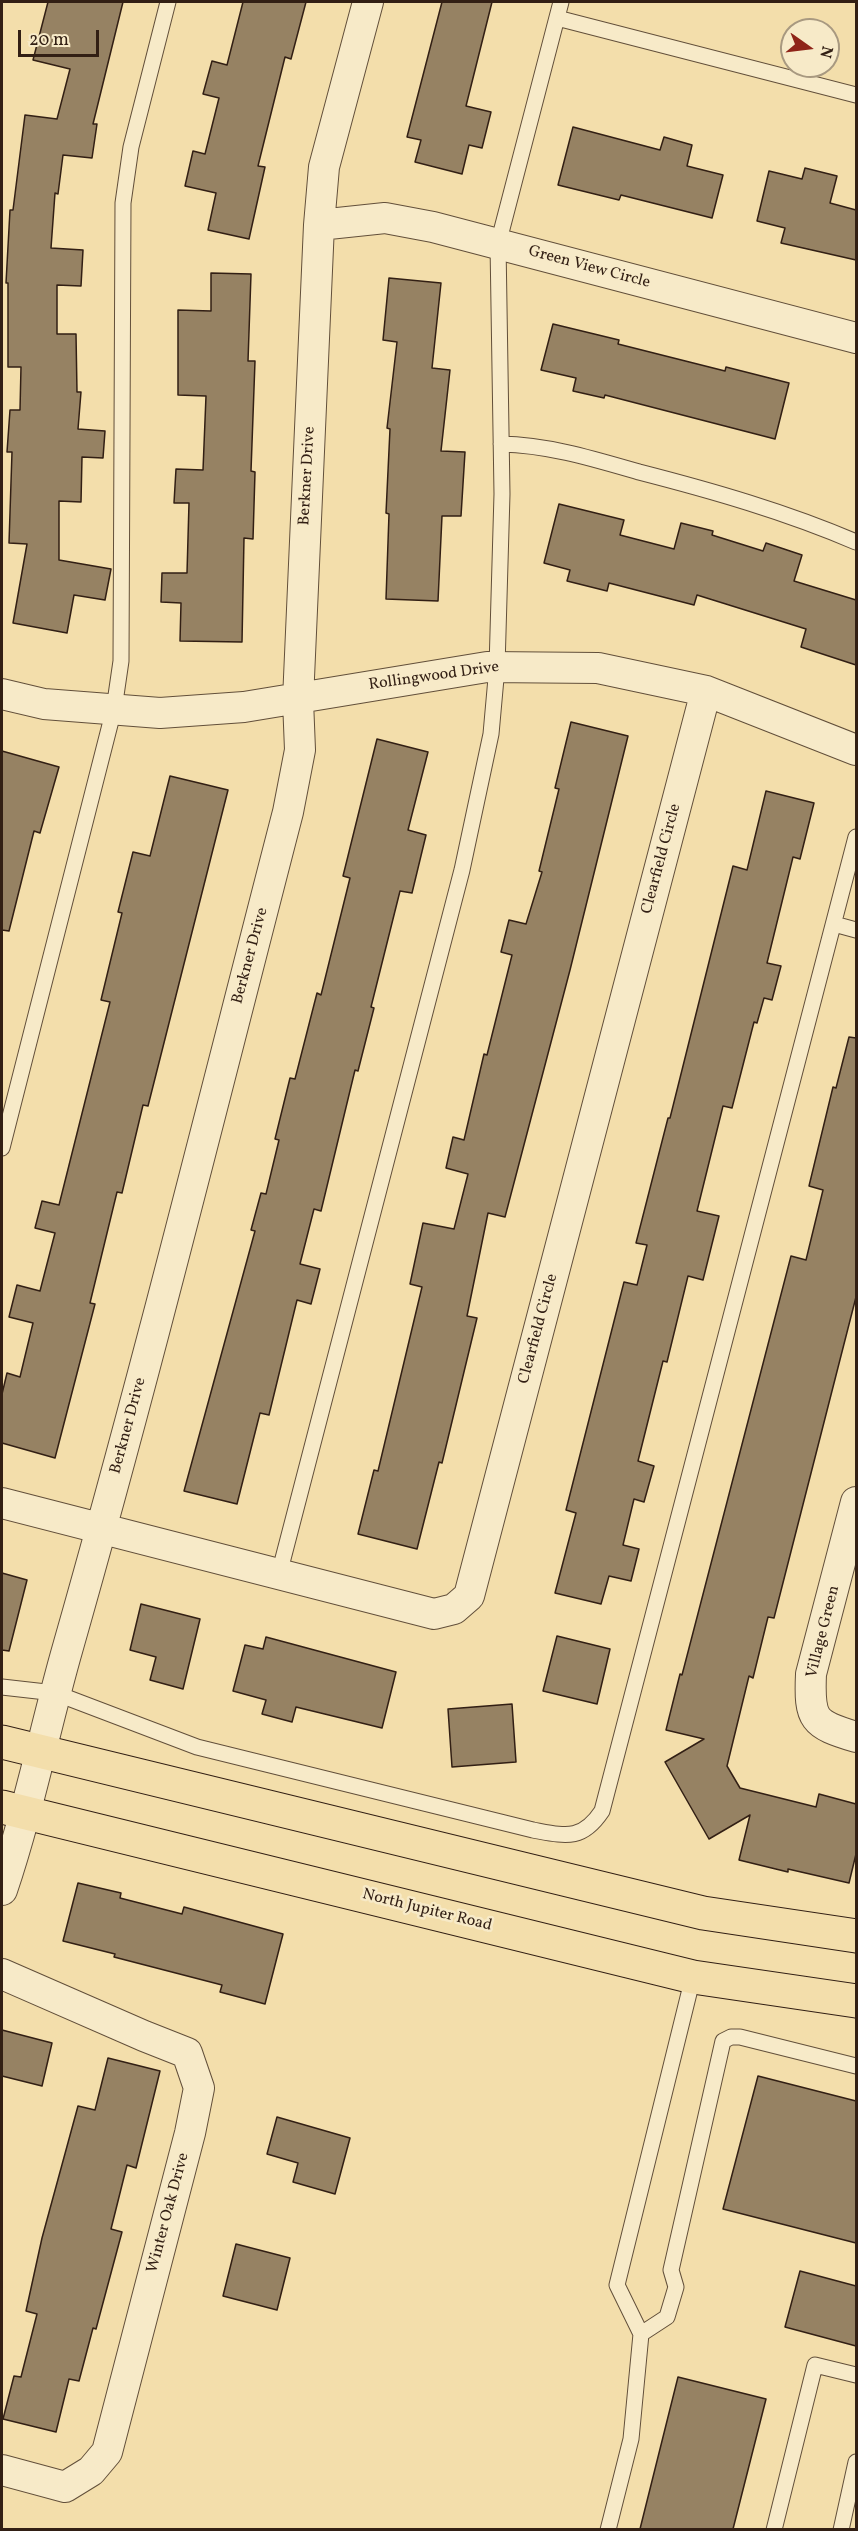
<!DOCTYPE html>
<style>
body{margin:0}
#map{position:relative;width:858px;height:2531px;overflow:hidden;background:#f3deab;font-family:Vollkorn,serif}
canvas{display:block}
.frame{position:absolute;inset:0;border:3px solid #321f14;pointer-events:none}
.north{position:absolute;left:780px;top:18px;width:60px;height:60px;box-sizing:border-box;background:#f7eac8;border:2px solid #a89980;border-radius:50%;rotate:104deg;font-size:16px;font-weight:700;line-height:24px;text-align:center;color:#321f14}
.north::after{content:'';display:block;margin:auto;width:21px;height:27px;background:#8f2418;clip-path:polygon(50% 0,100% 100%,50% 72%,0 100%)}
.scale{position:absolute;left:18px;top:30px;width:81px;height:27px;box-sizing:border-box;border:3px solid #321f14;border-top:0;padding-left:8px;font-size:18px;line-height:21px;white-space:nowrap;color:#321f14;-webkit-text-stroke:4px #f7eac8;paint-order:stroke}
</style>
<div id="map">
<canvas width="858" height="2531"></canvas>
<div class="frame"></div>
<div class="north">N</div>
<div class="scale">20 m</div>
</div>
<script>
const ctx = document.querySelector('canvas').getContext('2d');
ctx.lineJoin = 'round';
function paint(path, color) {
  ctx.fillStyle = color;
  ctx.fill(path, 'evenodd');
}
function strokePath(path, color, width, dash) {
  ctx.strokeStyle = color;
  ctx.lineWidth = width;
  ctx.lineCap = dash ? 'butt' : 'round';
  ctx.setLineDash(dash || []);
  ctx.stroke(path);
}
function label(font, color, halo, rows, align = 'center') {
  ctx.font = font + ' Vollkorn,serif';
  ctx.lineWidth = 5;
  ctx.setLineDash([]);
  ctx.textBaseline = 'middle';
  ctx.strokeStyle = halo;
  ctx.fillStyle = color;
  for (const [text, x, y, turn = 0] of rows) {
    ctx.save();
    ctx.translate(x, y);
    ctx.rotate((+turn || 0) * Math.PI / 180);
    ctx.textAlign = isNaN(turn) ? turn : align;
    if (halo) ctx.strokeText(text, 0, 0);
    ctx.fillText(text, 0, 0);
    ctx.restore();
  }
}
const building = new Path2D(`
 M 48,2 L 123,2 L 93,124 L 97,124 L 92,158 L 63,155 L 58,194 L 55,193 L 51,248 L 83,250 L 81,286 L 57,285 L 57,334 L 76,334 L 77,392 L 81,392 L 78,429 L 105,431 L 103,458 L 82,457 L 81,502 L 59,501 L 59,560 L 111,569 L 105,600 L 74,595 L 67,633 L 13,623 L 27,544 L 9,543 L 12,452 L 7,452 L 10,410 L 20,410 L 21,367 L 8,367 L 8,283 L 6,283 L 10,210 L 13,210 L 25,115 L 57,119 L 70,69 L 33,60 Z
 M 243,2 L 306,2 L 291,59 L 285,57 L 258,166 L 265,167 L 249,239 L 208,230 L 216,193 L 185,186 L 193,151 L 205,154 L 219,98 L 203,94 L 212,61 L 227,65 Z
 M 442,2 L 492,2 L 466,106 L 491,112 L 482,148 L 469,145 L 462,174 L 415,162 L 421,140 L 407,137 Z
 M 573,127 L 660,150 L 664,137 L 692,145 L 687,166 L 723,175 L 712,218 L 621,195 L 619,200 L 558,185 Z
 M 805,168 L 837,176 L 830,203 L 856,210 L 856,260 L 781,243 L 785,228 L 757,221 L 769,171 L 802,179 Z
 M 211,273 L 251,274 L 248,361 L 255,361 L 251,471 L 255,472 L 253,539 L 244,538 L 242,642 L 180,641 L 181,603 L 161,602 L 162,573 L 187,573 L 189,503 L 174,503 L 176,469 L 203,470 L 206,396 L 178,395 L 178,310 L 211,311 Z
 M 389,278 L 441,283 L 432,368 L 450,370 L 441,451 L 465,452 L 461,516 L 442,516 L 438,601 L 386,599 L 389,514 L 386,513 L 390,429 L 387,428 L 397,342 L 383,340 Z
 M 553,324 L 619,340 L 618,344 L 725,371 L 726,367 L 789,383 L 775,439 L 605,395 L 604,398 L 573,391 L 576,378 L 541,370 Z
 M 559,504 L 624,520 L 620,535 L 674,549 L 681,523 L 713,531 L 712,535 L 763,551 L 766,543 L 802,555 L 794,581 L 856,600 L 856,665 L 801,647 L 806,629 L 697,595 L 694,605 L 609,583 L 607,591 L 567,581 L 570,570 L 544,563 Z
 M 571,722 L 628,736 L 570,970 L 505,1217 L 488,1213 L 467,1316 L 477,1318 L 442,1463 L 439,1462 L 417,1549 L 358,1534 L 374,1470 L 378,1471 L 422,1287 L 410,1284 L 423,1223 L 454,1229 L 468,1174 L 446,1168 L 453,1137 L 464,1140 L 484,1054 L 487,1055 L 512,955 L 501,952 L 509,920 L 526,924 L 542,872 L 539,871 L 559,789 L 555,788 Z
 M 377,739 L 428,752 L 408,830 L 426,835 L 412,893 L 400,891 L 371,1007 L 374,1008 L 358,1071 L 355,1070 L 321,1211 L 314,1209 L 300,1264 L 320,1269 L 311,1304 L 297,1300 L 269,1415 L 260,1413 L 237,1504 L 184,1491 L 255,1231 L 251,1230 L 261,1193 L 266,1194 L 279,1140 L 275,1139 L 290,1078 L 295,1079 L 317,993 L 321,995 L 350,878 L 343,876 Z
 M 2,751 L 59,767 L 40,833 L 34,831 L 9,931 L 2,930 Z
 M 170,776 L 228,790 L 148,1106 L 143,1105 L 122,1193 L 117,1192 L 90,1303 L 95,1304 L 55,1458 L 2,1443 L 2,1394 L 7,1373 L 20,1377 L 33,1323 L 9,1317 L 17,1285 L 40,1291 L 55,1233 L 35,1228 L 42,1201 L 59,1205 L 110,1002 L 101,1000 L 122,913 L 118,912 L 133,852 L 150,856 Z
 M 766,791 L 814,803 L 800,859 L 793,857 L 767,963 L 781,966 L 772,1000 L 764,998 L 757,1023 L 754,1022 L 732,1108 L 723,1106 L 697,1211 L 719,1216 L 703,1280 L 688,1276 L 667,1362 L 663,1361 L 638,1461 L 654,1466 L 644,1502 L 634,1499 L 623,1545 L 639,1549 L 631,1581 L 609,1576 L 601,1604 L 555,1593 L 576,1513 L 566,1510 L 624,1282 L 637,1285 L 647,1245 L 636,1243 L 668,1118 L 670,1118 L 733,866 L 747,870 Z
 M 849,1037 L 856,1038 L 856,1297 L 774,1618 L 768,1617 L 753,1678 L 749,1676 L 727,1766 L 740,1788 L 816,1807 L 819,1794 L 856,1804 L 856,1854 L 849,1883 L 788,1869 L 788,1872 L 739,1860 L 750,1815 L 709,1839 L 665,1762 L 704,1739 L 666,1730 L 680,1674 L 682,1675 L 791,1256 L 806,1260 L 823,1190 L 809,1186 L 833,1087 L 836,1088 Z
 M 2,1573 L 27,1580 L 9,1651 L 2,1650 Z
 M 141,1604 L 200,1619 L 183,1689 L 150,1680 L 156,1657 L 130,1650 Z
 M 557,1636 L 610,1649 L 597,1704 L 543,1691 Z
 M 266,1637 L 396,1672 L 382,1728 L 296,1707 L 292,1722 L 262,1714 L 266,1700 L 233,1691 L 245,1645 L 263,1649 Z
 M 512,1704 L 516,1762 L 452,1767 L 448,1709 Z
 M 78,1883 L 121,1893 L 120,1898 L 182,1914 L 184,1907 L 283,1934 L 265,2004 L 220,1992 L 222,1985 L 114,1957 L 115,1954 L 63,1941 Z
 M 2,2030 L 52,2043 L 42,2086 L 2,2076 Z
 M 108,2058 L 160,2071 L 136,2168 L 127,2165 L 111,2229 L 122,2232 L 96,2329 L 93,2328 L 79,2381 L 69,2379 L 56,2432 L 3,2419 L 14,2376 L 21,2377 L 37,2314 L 26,2311 L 42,2238 L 78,2106 L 95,2110 Z
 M 758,2076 L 856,2101 L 856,2243 L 723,2209 Z
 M 277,2117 L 350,2138 L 335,2194 L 293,2182 L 298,2163 L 267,2154 Z
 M 236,2244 L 290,2258 L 277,2310 L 223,2296 Z
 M 800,2271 L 856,2286 L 856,2346 L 785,2327 Z
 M 678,2377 L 766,2399 L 733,2529 L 640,2529 Z`);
const lane = new Path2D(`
 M 557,18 L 856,95
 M 501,444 C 549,445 594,459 639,472 C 713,491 786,512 856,542
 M 834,924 L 856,930
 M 2,1148 L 114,709 L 121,661 L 123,203 L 131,147 L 168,2
 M 279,1574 L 462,870 L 491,734 L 497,667 L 502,494 L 498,244 L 561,2
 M 2,1687 L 55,1693 L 197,1747 L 533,1830 C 566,1836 582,1841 602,1811 L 856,837
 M 641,2334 L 617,2285 L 693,1977
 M 608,2530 L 631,2439 L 641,2334 L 667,2317 L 676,2287 L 671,2270 L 723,2041 L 731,2037 L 740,2037 L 856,2066
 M 774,2530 L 815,2365 L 856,2375
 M 841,2530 L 856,2462`);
const street = new Path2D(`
 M 319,225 L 385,218 L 433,227 L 856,338
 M 2,694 L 44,704 L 160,713 L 244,707 L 487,667 L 598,668 L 706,691 L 856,750
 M 856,1502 L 811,1674 C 809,1720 813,1724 856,1737
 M 2,1503 L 434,1614 L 454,1609 L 469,1596 L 706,691
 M 2,1890 C 29,1810 45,1727 68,1647 C 147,1370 216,1090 288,812 L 300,750 L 298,700 L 319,225 L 324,167 L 368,2
 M 2,1974 L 144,2036 L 187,2053 L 199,2088 L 190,2133 L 107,2452 L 91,2471 L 65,2487 L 2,2470`);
const primary = new Path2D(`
 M 2,1742 L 703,1913 L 856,1936
 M 2,1807 L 693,1977 L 856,2001`);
const streetNames = [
 ["Green View Circle",589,268,15],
 ["Berkner Drive",308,476,-87],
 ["Rollingwood Drive",434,677,-8],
 ["Clearfield Circle",662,859,-75],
 ["Berkner Drive",251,956,-75],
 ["Clearfield Circle",539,1329,-75],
 ["Berkner Drive",129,1426,-75],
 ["Village Green",824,1632,-76],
 ["North Jupiter Road",427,1911,14],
 ["Winter Oak Drive",169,2213,-75]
];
paint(building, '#968263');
strokePath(building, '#321f14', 1.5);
strokePath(lane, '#624f3a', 17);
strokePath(street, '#624f3a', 32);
strokePath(primary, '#321f14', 35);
strokePath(lane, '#f7eac8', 15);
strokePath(street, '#f7eac8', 30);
strokePath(primary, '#f3deab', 33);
label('16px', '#321f14', '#f7eac8', streetNames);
</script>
